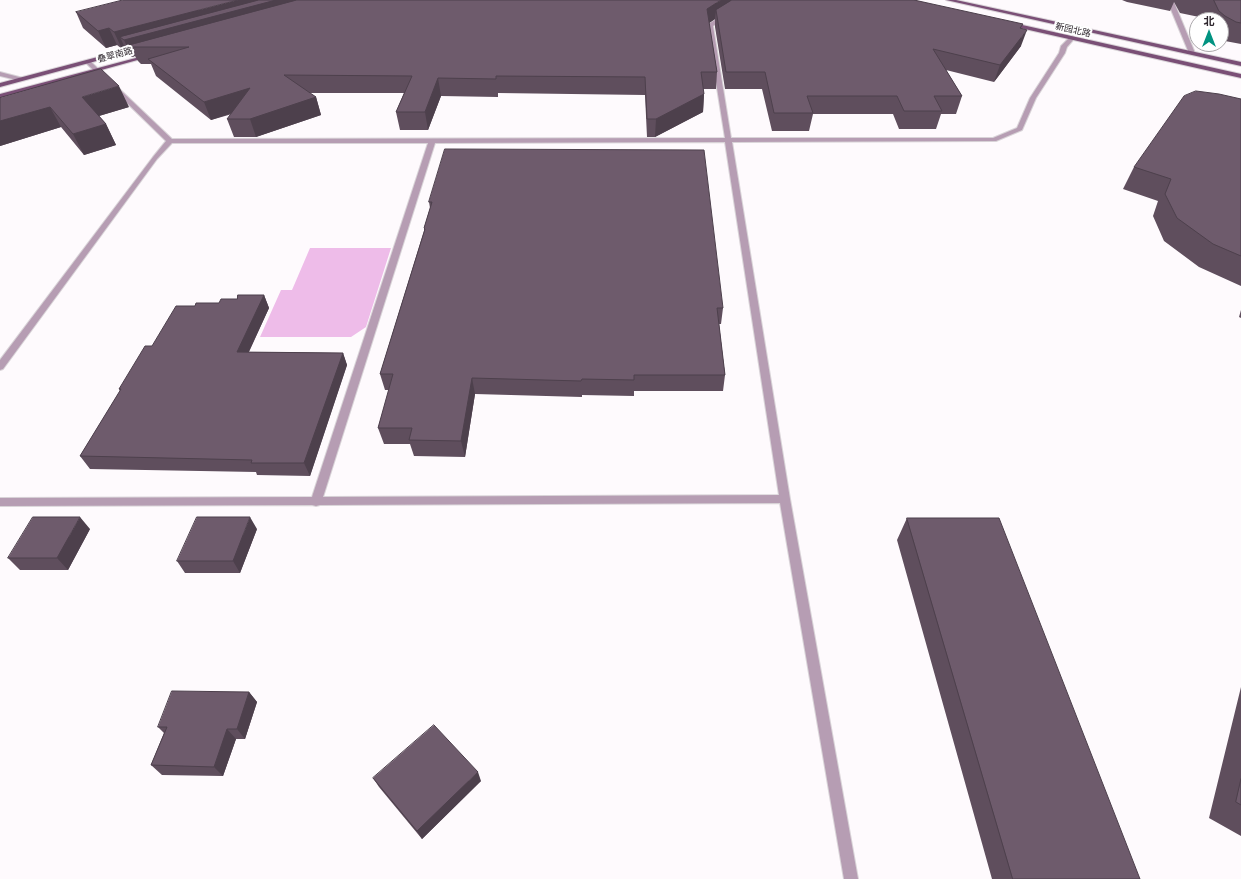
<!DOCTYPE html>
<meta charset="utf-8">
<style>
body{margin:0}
#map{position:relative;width:1241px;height:879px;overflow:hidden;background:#fefafd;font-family:"Asap Condensed","Noto Sans SC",sans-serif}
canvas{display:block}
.north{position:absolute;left:1189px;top:12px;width:40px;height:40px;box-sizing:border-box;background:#fff;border:1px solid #aba8ab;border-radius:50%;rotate:0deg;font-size:11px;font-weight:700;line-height:16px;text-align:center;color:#2e262d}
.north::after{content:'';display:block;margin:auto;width:14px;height:18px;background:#019381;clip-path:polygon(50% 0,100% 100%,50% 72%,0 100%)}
</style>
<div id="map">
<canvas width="1241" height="879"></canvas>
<div class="north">北</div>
</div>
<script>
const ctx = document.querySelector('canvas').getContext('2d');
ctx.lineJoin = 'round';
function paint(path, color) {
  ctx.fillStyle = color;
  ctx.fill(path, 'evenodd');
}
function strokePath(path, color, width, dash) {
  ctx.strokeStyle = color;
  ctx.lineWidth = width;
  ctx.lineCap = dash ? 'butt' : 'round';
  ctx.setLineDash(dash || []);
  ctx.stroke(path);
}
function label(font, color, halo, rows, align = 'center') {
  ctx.font = font + ' "Asap Condensed","Noto Sans SC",sans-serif';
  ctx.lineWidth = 4;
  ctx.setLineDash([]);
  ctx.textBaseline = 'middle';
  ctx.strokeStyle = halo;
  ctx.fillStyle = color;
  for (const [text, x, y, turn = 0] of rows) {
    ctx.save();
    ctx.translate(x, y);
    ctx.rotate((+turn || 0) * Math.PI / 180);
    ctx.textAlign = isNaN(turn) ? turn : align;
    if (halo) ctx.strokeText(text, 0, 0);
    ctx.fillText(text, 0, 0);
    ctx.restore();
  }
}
const green = new Path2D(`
 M 310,248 L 391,248 L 366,327 L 351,337 L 260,337 L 281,290 L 292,290 Z`);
const minor = new Path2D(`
 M 746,0 L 752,0 L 713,26 L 731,138 L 993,138 L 1017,128 L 1030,98 L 1059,53 L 1061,46 L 1069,38 L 1074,39 L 1067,47 L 1065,53 L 1036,98 L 1022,130 L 996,141 L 732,142 L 790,499 L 858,879 L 844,879 L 780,503 L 320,505 L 316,506 L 312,505 L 0,506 L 0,498 L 312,497 L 428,143 L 172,143 L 157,159 L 3,369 L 0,370 L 0,360 L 153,157 L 166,141 L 86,63 L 86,61 L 90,61 L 172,139 L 725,138 L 707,25 ZM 725,142 L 779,495 L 323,497 L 435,143 Z
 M 1167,0 L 1173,0 L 1195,53 L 1194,54 L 1189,53 Z
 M 0,72 L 23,78 L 24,79 L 21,81 L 0,76 Z`);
const major = new Path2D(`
 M 946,0 L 956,0 L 1241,62 L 1241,66 Z
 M 1009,22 L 1241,74 L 1241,78 L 1007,25 L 1006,24 Z
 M 139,46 L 142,48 L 141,49 L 0,87 L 0,83 Z
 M 147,55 L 152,56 L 0,98 L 0,94 Z`);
const wall = new Path2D(`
 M 914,0 L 1021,28 L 1021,46 L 994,82 L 946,70 L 962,96 L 956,114 L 941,114 L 936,129 L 899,129 L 893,114 L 813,114 L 809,131 L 772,131 L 762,89 L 725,89 L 715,27 L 715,19 L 709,23 L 717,72 L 716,89 L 703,89 L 704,94 L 703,112 L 655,137 L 647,137 L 645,95 L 498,93 L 498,97 L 441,96 L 428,130 L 400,130 L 396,112 L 404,93 L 309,93 L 316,97 L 321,115 L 256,137 L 234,137 L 227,119 L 232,114 L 211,120 L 156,76 L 151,64 L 141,64 L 138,61 L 135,56 L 132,57 L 128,53 L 125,48 L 122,49 L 117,45 L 106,48 L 83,28 L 76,12 Z
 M 1122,0 L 1241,0 L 1241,44 L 1225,41 L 1221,39 L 1221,20 L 1205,20 L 1204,18 L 1180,13 L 1174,2 L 1170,11 L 1127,2 Z
 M 0,98 L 129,107 L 99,116 L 106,124 L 116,145 L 84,155 L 61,127 L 0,146 Z
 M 1241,99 L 1241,286 L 1199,267 L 1164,241 L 1153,216 L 1158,201 L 1123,189 L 1134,167 Z
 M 445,149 L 723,308 L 721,324 L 719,324 L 725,375 L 723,391 L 634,391 L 634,396 L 582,395 L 582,397 L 475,394 L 465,457 L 414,456 L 410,444 L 384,444 L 378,428 L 389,390 L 385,390 L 380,374 L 424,231 L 424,228 L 430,208 L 429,202 Z
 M 264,295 L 269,308 L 249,352 L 343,353 L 347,365 L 310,476 L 257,475 L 256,472 L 90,469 L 80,456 L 120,391 L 119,389 L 152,346 L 195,306 L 219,303 L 237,299 Z
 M 1241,310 L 1241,318 L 1239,317 Z
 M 907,518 L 1140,879 L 992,879 L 897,540 Z
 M 90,529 L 68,570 L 20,570 L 8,558 Z
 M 257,529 L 240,573 L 185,573 L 177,561 Z
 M 1241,687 L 1241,836 L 1209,818 Z
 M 249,692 L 257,702 L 245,739 L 236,739 L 223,776 L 162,775 L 151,765 L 164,733 L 158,727 Z
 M 373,778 L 481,781 L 422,839 L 379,787 Z`);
const shadedWall = new Path2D(`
 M 238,0 L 339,0 L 130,45 L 135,56 L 132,57 L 124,40 L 120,37 L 125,48 L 122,49 L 114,32 Z
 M 721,0 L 743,0 L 716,10 L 715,19 L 706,25 L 707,9 Z
 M 109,28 L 117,45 L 106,48 L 98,31 Z
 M 1027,30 L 1021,46 L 994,82 L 1000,65 Z
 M 438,78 L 441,96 L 428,130 L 425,112 Z
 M 119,86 L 129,107 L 92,118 L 82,97 Z
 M 250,88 L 256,105 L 211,120 L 204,102 Z
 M 704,94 L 703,112 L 655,137 L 656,119 Z
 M 316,97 L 321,115 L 256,137 L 250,119 Z
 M 50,107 L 61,127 L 0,146 L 0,121 Z
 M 106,124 L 116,145 L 84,155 L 73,134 Z
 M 264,295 L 269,308 L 243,364 L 237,352 Z
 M 343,353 L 347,365 L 310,476 L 304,463 Z
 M 472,378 L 475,394 L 465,457 L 461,441 Z
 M 80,517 L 90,529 L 68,570 L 57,558 Z
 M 250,517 L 257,529 L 240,573 L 233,561 Z
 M 249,692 L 257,702 L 245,739 L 237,729 Z
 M 227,729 L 236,739 L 223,776 L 214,767 Z
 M 478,772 L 481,781 L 422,839 L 417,831 Z`);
const building = new Path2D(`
 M 123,0 L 238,0 L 114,32 L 109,28 L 98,31 L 76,12 Z
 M 259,0 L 276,0 L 124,40 L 120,37 Z
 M 297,0 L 721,0 L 707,9 L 717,72 L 701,72 L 704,94 L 656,119 L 647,119 L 645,77 L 496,76 L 496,79 L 438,78 L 425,112 L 396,112 L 412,76 L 284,75 L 316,97 L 250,119 L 227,119 L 250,88 L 204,102 L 148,59 L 189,47 L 133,47 L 130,45 Z
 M 732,0 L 914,0 L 1023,24 L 1020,28 L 1027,30 L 1000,65 L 933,49 L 962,96 L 934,96 L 942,111 L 904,111 L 897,96 L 807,96 L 813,113 L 774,113 L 765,72 L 726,72 L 716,10 Z
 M 1214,0 L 1241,0 L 1241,23 L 1236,22 L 1225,16 L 1219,11 Z
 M 101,69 L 119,86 L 82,97 L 106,124 L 73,134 L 50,107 L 0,121 L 0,98 Z
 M 1196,91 L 1219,94 L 1241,99 L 1241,256 L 1213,244 L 1177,218 L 1165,194 L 1171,179 L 1134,167 L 1184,96 Z
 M 445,149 L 704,150 L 723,308 L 717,308 L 725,375 L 634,375 L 634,380 L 582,379 L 581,381 L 472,378 L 461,441 L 409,440 L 412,428 L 378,428 L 393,374 L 380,374 L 425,229 L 424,228 L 432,202 L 429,202 Z
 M 238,295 L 264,295 L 237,352 L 343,353 L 304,463 L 251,463 L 252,460 L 80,456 L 121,389 L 119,389 L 145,346 L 152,346 L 176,306 L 195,306 L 196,303 L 219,303 L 221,299 L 237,299 Z
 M 33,517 L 80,517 L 57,558 L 8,558 Z
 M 197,517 L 250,517 L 233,561 L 177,561 Z
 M 907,518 L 999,518 L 1140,879 L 1013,879 Z
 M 172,691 L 249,692 L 237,729 L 227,729 L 214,767 L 151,765 L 167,727 L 158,727 Z
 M 434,725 L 478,772 L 417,831 L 373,778 Z
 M 1241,779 L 1241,805 L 1236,802 Z`);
const farStreetnames = [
 ["新园北路",1073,30,13],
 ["叠翠南路",115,55,-15]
];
paint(green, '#eebce9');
strokePath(minor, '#d9d4d8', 2);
strokePath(major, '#d9d4d8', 2);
paint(minor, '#b69db3');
paint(major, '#7a4f76');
paint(wall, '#5f4e5d');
paint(shadedWall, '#4d404c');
paint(building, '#6e5b6c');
strokePath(building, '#4d404c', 1);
label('9px', '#2e262d', '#fff', farStreetnames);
</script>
